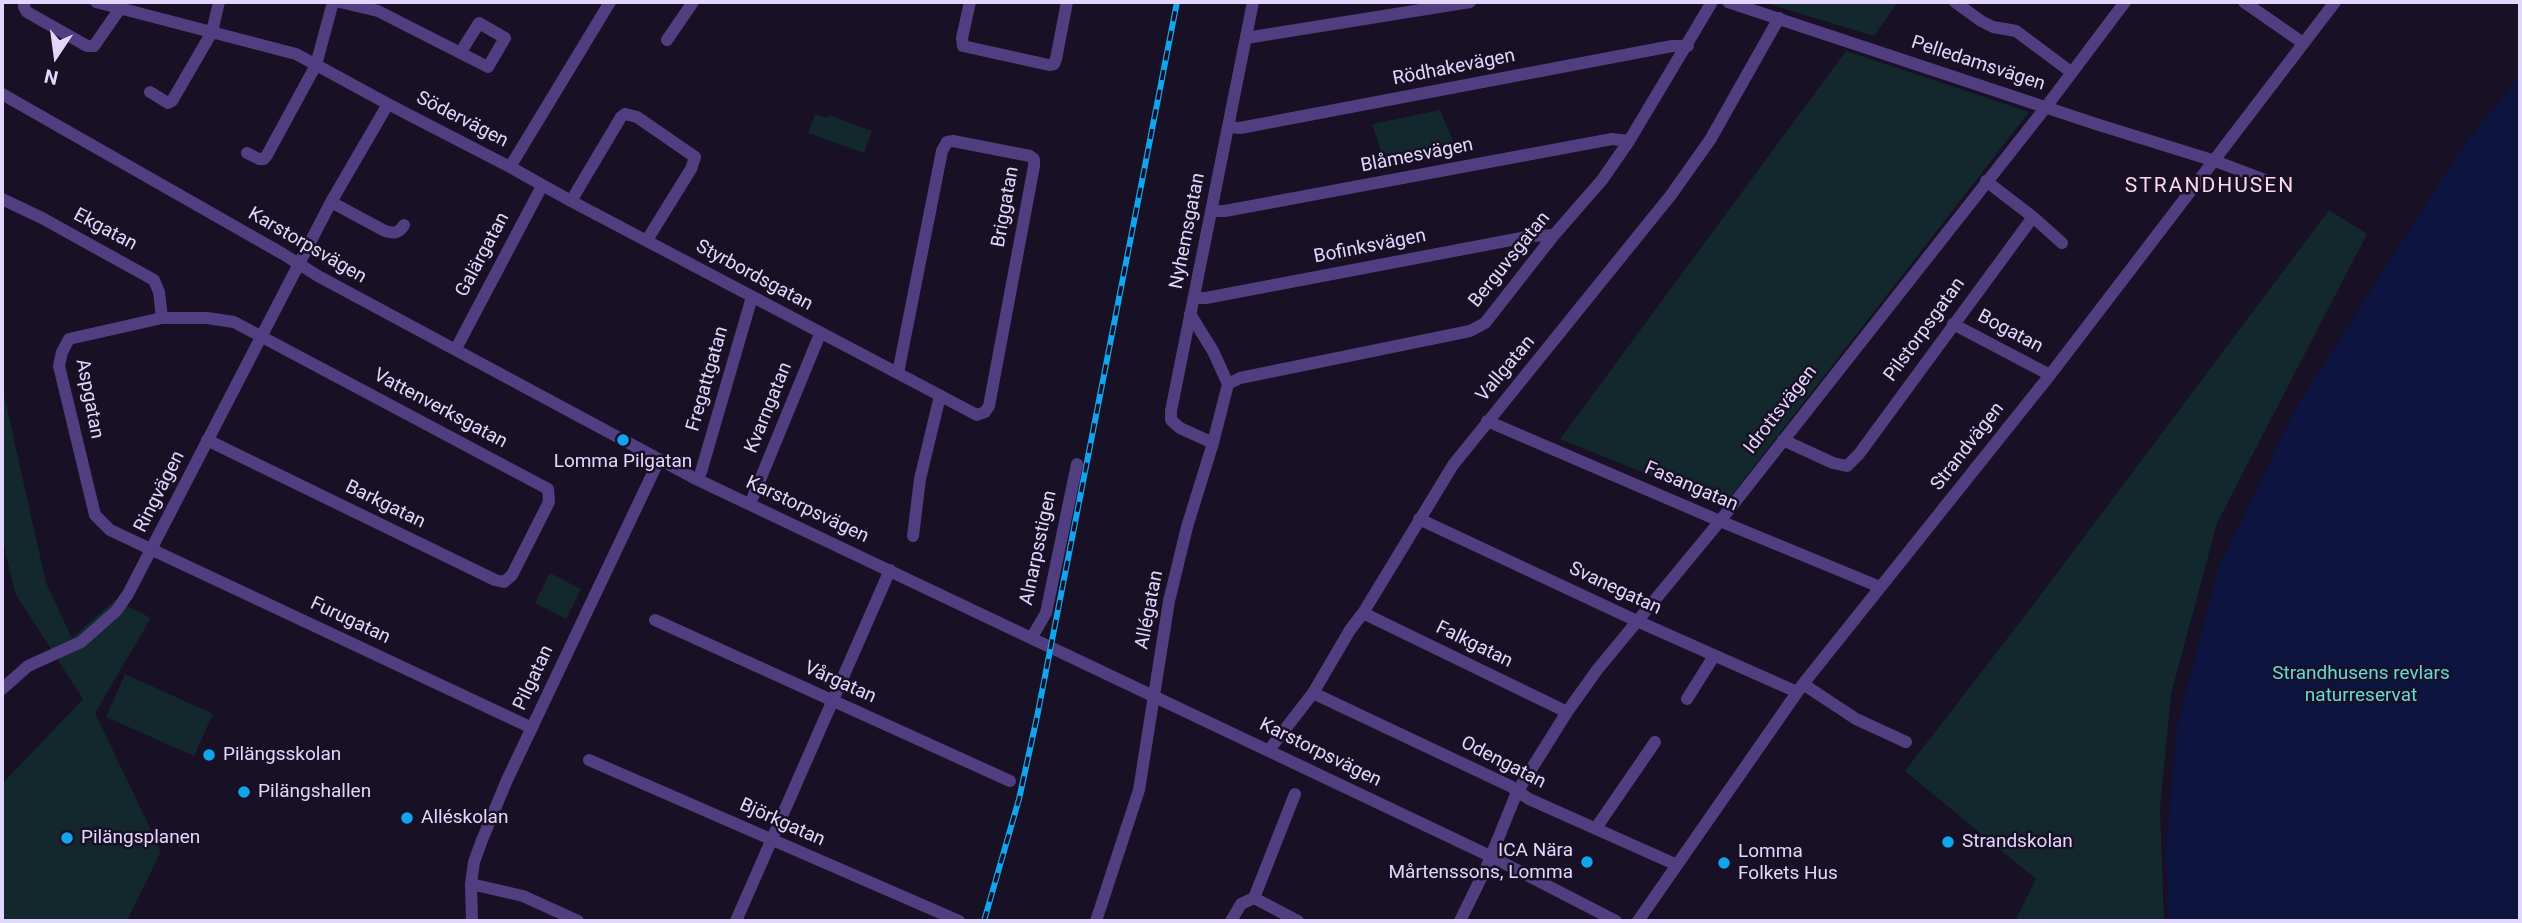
<!DOCTYPE html>
<meta charset="utf-8">
<style>
body{margin:0}
#map{position:relative;width:2522px;height:923px;overflow:hidden;background:#181024;font-family:Roboto,sans-serif}
canvas{display:block}
.frame{position:absolute;inset:0;border:4px solid #e3d6fc;pointer-events:none}
.north{position:absolute;left:21px;top:21px;width:70px;height:70px;-webkit-text-stroke:5px #181024;paint-order:stroke;rotate:193deg;font-size:19px;font-weight:700;line-height:28px;text-align:center;color:#e3d6fc}
.north::after{content:'';display:block;margin:auto;width:24px;height:32px;background:#e3d6fc;clip-path:polygon(50% 0,100% 100%,50% 72%,0 100%)}
</style>
<div id="map">
<canvas width="2522" height="923"></canvas>
<div class="frame"></div>
<div class="north">N</div>
</div>
<script>
const ctx = document.querySelector('canvas').getContext('2d');
ctx.lineJoin = 'round';
function paint(path, color) {
  ctx.fillStyle = color;
  ctx.fill(path, 'evenodd');
}
function strokePath(path, color, width, dash) {
  ctx.strokeStyle = color;
  ctx.lineWidth = width;
  ctx.lineCap = dash ? 'butt' : 'round';
  ctx.setLineDash(dash || []);
  ctx.stroke(path);
}
function label(font, color, halo, rows, align = 'center') {
  ctx.font = font + ' Roboto,sans-serif';
  ctx.lineWidth = 5;
  ctx.setLineDash([]);
  ctx.textBaseline = 'middle';
  ctx.strokeStyle = halo;
  ctx.fillStyle = color;
  for (const [text, x, y, turn = 0] of rows) {
    ctx.save();
    ctx.translate(x, y);
    ctx.rotate((+turn || 0) * Math.PI / 180);
    ctx.textAlign = isNaN(turn) ? turn : align;
    if (halo) ctx.strokeText(text, 0, 0);
    ctx.fillText(text, 0, 0);
    ctx.restore();
  }
}
const green = new Path2D(`
 M 1763,2 L 1898,2 L 1874,36 Z
 M 1846,51 L 2029,112 L 1724,505 L 1560,439 Z
 M 1440,110 L 1458,152 L 1386,165 L 1372,124 Z
 M 815,114 L 828,118 L 829,115 L 872,131 L 864,153 L 808,133 Z
 M 2329,210 L 2367,234 L 2217,523 L 2171,694 L 2160,808 L 2164,921 L 2015,921 L 2036,879 L 1905,771 L 2027,613 Z
 M 2,386 L 46,583 L 72,638 L 115,600 L 151,618 L 95,713 L 161,851 L 127,921 L 2,921 L 2,784 L 83,699 L 15,593 L 2,537 Z
 M 550,573 L 581,589 L 566,619 L 535,603 Z
 M 125,674 L 213,714 L 194,756 L 106,717 Z`);
const water = new Path2D(`
 M 2520,75 L 2520,921 L 2169,921 L 2166,851 L 2177,727 L 2219,566 L 2295,409 L 2463,146 Z`);
const minor = new Path2D(`
 M 24,2 L 24,7 L 27,12 L 87,46 L 94,46 L 121,7 L 122,2
 M 96,2 L 296,54 L 388,104
 M 340,2 L 378,11 L 488,67 L 505,38 L 479,23 L 460,53
 M 970,2 L 962,38 L 963,46 L 1049,65 L 1054,64 L 1056,59 L 1067,2
 M 1728,2 L 2096,124 L 2215,161 L 2268,181
 M 1955,2 L 1981,21 L 1993,27 L 2016,31 L 2071,72
 M 2244,2 L 2303,43
 M 1246,38 L 1470,2
 M 667,40 L 693,2
 M 150,92 L 168,103 L 172,101 L 212,32 L 219,2
 M 2,94 L 283,254 L 318,276 L 694,478 L 1490,856 L 1616,921
 M 1228,127 L 1240,128 L 1672,46 L 1688,46
 M 247,153 L 259,159 L 264,159 L 267,155 L 316,65 L 333,2
 M 510,167 L 571,201 L 977,415 L 985,412 L 989,406 L 1034,166 L 1034,159 L 1030,156 L 953,141 L 947,142 L 942,151 L 898,373
 M 1986,181 L 2033,217 L 2062,243
 M 2,199 L 42,218 L 154,280 L 159,292 L 162,318
 M 571,201 L 621,117 L 625,114 L 637,117 L 695,157 L 691,169 L 647,240
 M 331,202 L 385,231 C 394,234 399,233 404,225
 M 1211,211 L 1225,211 L 1612,139 L 1629,141
 M 1194,298 L 1206,298 L 1532,236 L 1554,235
 M 1953,324 L 2050,375
 M 459,343 L 542,186
 M 1228,384 L 1240,378 L 1470,331 L 1485,323 L 1554,235 L 1602,180 L 1629,141 L 1712,2
 M 1487,421 L 1720,521 L 1880,587
 M 207,440 L 495,580 L 504,582 L 512,575 L 549,502 L 548,489 L 234,322 L 207,318 L 162,318 L 69,339 L 62,352 L 59,366 L 95,515 L 110,530 L 532,728
 M 1783,440 L 1833,463 L 1847,466 L 1859,454 L 2033,217
 M 1213,443 L 1180,428 L 1171,420 L 1171,411 L 1253,2
 M 701,472 L 752,297
 M 753,497 L 820,334
 M 1419,519 L 1637,621 L 1797,692
 M 913,536 L 920,479 L 940,396
 M 1363,613 L 1567,712
 M 655,620 L 1010,781
 M 1032,637 L 1046,613 L 1077,464
 M 1803,684 L 1856,719 L 1906,742
 M 2,689 L 28,666 L 81,642 L 116,611 L 128,594 L 331,202 L 388,104 L 510,167 L 610,2
 M 1313,693 L 1510,786 L 1529,799 L 1677,865
 M 1687,699 L 1714,656
 M 1269,750 L 1313,693 L 1350,630 L 1363,613 L 1453,465 L 1671,195 L 1710,140 L 1779,18
 M 589,760 L 959,921
 M 1596,828 L 1655,742
 M 471,884 L 523,896 L 578,921
 M 1254,898 L 1298,921
 M 472,921 L 471,884 L 474,862 L 482,840 L 507,780 L 659,460
 M 736,921 L 890,570
 M 1096,921 L 1139,790 L 1169,601 L 1187,527 L 1213,443 L 1228,384 L 1213,351 L 1190,314
 M 1231,921 L 1241,904 L 1254,898 L 1295,794
 M 1460,921 L 1487,866 L 1517,792 L 1567,712 L 1597,670 L 1720,521 L 2046,107 L 2125,2
 M 1638,921 L 1803,684 L 2050,375 L 2335,2`);
const rail = new Path2D(`
 M 984,921 L 1019,799 L 1037,717 L 1177,2`);
const markers = [
 [623,440,7,"#10a5ee"],
 [209,755,7,"#10a5ee"],
 [244,792,7,"#10a5ee"],
 [407,818,7,"#10a5ee"],
 [67,838,7,"#10a5ee"],
 [1948,842,7,"#10a5ee"],
 [1587,862,7,"#10a5ee"],
 [1724,863,7,"#10a5ee"]
];
const streetNames = [
 ["Pelledamsvägen",1978,64,18],
 ["Rödhakevägen",1454,68,-11],
 ["Södervägen",462,120,27],
 ["Blåmesvägen",1417,156,-11],
 ["Briggatan",1006,207,-80],
 ["Ekgatan",105,230,28],
 ["Nyhemsgatan",1188,231,-79],
 ["Karstorpsvägen",307,246,30],
 ["Bofinksvägen",1370,247,-11],
 ["Galärgatan",483,255,-62],
 ["Berguvsgatan",1510,260,-51],
 ["Styrbordsgatan",754,276,28],
 ["Pilstorpsgatan",1925,330,-54],
 ["Bogatan",2010,332,28],
 ["Vallgatan",1506,369,-50],
 ["Fregattgatan",708,379,-74],
 ["Aspgatan",89,399,79],
 ["Kvarngatan",769,408,-68],
 ["Vattenverksgatan",440,409,28],
 ["Idrottsvägen",1781,410,-52],
 ["Strandvägen",1968,447,-52],
 ["Fasangatan",1691,487,23],
 ["Ringvägen",160,492,-63],
 ["Barkgatan",385,505,26],
 ["Karstorpsvägen",807,510,25],
 ["Alnarpsstigen",1039,548,-78],
 ["Svanegatan",1615,589,25],
 ["Allégatan",1150,610,-79],
 ["Furugatan",350,621,25],
 ["Falkgatan",1474,645,26],
 ["Pilgatan",534,678,-65],
 ["Vårgatan",840,683,24],
 ["Karstorpsvägen",1320,753,26],
 ["Odengatan",1503,763,27],
 ["Björkgatan",782,823,24]
];
const poiNames = [
 ["Lomma Pilgatan",623,462,"center"],
 ["Pilängsskolan",223,755],
 ["Pilängshallen",258,792],
 ["Alléskolan",421,818],
 ["Pilängsplanen",81,838],
 ["Strandskolan",1962,842],
 ["ICA Nära",1573,851,"right"],
 ["Mårtenssons, Lomma",1573,873,"right"],
 ["Lomma",1738,852],
 ["Folkets Hus",1738,874]
];
const parkNames = [
 ["Strandhusens revlars",2361,674],
 ["naturreservat",2361,696]
];
const neighbourhoodNames = [
 ["STRANDHUSEN",2210,187]
];
paint(green, '#13282d');
paint(water, '#0d143f');
strokePath(minor, '#503e80', 12);
strokePath(rail, '#10a5ee', 6);
strokePath(rail, '#181024', 3.5, [10]);
for (const [x, y, r, color] of markers) {
  const dot = new Path2D();
  dot.arc(x, y, r, 0, 2 * Math.PI);
  ctx.fillStyle = color;
  ctx.fill(dot);
  strokePath(dot, '#181024', 2.5);
}
label('19px', '#e3d6fc', '#181024', streetNames);
label('19px', '#e3d6fc', '#181024', poiNames, 'left');
label('19px', '#66d8d5', '#181024', parkNames);
ctx.letterSpacing = '2px';
label('21px', '#fcd7e7', '#181024', neighbourhoodNames);
ctx.letterSpacing = '0px';
</script>
